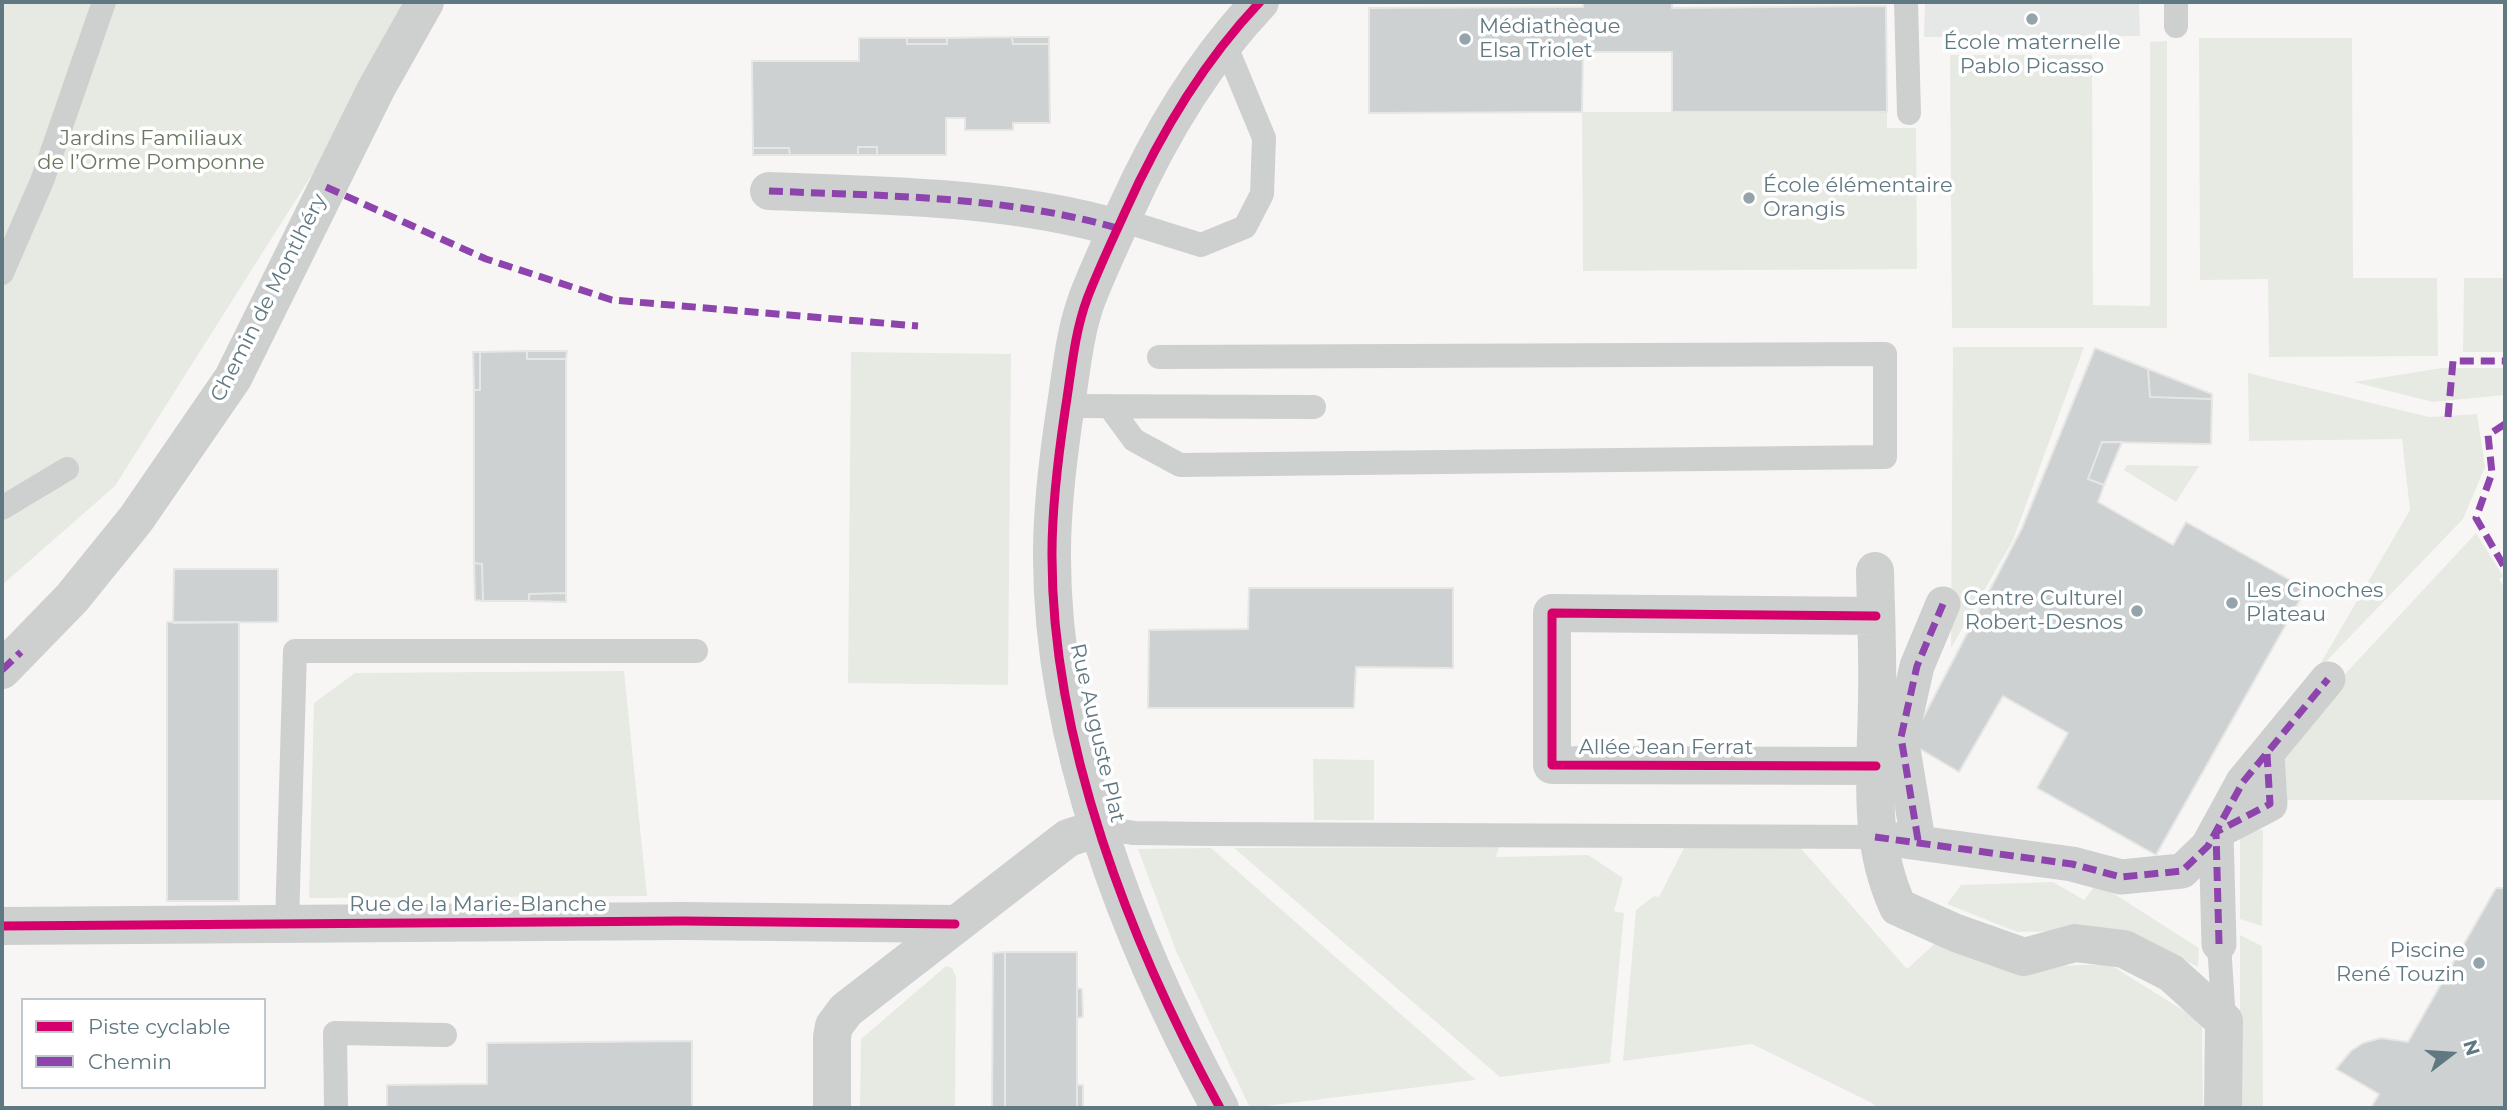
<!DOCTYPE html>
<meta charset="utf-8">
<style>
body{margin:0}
#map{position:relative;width:2507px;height:1110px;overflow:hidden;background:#f7f6f5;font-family:Montserrat,sans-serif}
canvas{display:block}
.frame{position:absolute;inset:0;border:4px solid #607881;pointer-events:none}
.legend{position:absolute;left:21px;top:998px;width:245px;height:91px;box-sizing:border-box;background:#fff;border:2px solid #bfc9cd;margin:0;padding:9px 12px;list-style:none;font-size:21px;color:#607881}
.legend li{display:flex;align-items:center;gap:14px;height:35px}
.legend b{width:35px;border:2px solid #bfc9cd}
.north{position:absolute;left:2416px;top:1019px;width:70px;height:70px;-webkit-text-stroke:5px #fff;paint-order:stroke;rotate:73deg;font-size:19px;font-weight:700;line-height:28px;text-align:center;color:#607881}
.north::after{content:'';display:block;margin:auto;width:24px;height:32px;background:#607881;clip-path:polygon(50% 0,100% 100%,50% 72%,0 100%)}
</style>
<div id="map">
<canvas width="2507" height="1110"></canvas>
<div class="frame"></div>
<ul class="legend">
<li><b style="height:9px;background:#d6006c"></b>Piste cyclable</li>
<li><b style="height:9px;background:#8e44ad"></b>Chemin</li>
</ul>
<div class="north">N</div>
</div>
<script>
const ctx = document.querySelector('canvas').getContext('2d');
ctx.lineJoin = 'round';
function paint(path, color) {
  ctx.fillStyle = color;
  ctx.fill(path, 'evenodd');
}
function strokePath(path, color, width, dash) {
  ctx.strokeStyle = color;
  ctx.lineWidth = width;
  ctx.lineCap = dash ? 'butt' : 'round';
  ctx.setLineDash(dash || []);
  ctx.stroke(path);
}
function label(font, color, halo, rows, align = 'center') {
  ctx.font = font + ' Montserrat,sans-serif';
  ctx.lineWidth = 7;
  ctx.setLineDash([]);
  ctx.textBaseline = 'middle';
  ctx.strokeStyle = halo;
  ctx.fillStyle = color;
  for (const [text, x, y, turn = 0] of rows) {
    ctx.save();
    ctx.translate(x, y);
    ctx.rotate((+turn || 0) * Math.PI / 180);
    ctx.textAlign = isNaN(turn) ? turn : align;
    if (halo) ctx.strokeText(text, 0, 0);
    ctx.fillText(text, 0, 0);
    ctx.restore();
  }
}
const built = new Path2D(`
 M 1925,2 L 2139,2 L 2140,36 L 1924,37 Z`);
const green = new Path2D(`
 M 2,2 L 421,2 L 115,486 L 2,585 Z
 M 2199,38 L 2352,38 L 2353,278 L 2437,278 L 2438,356 L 2269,357 L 2268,279 L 2200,280 Z
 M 2167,41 L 2167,328 L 1952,328 L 1950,55 L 2092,55 L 2093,305 L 2150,306 L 2150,42 Z
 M 1582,112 L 1887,112 L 1887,128 L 1916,128 L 1917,269 L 1583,271 Z
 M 2464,278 L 2505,278 L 2505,352 L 2463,352 Z
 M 1953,347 L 2084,347 L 2013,540 L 1951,648 Z
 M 851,352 L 1011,354 L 1008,685 L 848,683 Z
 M 2442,368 L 2505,368 L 2505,395 L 2433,402 L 2354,382 Z
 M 2248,373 L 2429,417 L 2477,414 L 2485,467 L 2463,519 L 2315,673 L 2410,510 L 2402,439 L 2249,441 Z
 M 2127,465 L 2199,466 L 2176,502 L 2124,470 Z
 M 2476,533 L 2503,576 L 2499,579 L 2505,589 L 2505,800 L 2287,800 L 2284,755 L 2333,687 Z
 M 624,671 L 647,896 L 309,898 L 314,703 L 355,673 Z
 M 1313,759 L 1374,760 L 1374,820 L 1314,820 Z
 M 2240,829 L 2263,830 L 2262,926 L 2240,919 Z
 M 1798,845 L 1907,969 L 1940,939 L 2004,968 L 2109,964 L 2202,1022 L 2203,1108 L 1877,1108 L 1872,1103 L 1752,1044 L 1623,1061 L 1636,910 L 1654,896 L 1659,897 L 1684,848 Z
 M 1499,847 L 1496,857 L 1588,855 L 1623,878 L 1614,911 L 1624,913 L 1610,1063 L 1500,1077 L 1234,848 Z
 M 1211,848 L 1476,1080 L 1250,1108 L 1176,951 L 1138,849 Z
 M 2053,882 L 2084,900 L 2097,883 L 2199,948 L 2198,967 L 2124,930 L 2017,932 L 1947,904 L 1961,885 Z
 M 2240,935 L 2262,946 L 2263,1108 L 2240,1108 Z
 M 946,966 L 952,968 L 956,977 L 955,1108 L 860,1108 L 861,1039 Z`);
const building = new Path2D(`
 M 1583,2 L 1672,2 L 1672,8 L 1886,6 L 1887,112 L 1672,112 L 1672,52 L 1583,52 L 1582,112 L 1369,113 L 1369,8 L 1583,7 Z
 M 1012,37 L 1049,37 L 1049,44 L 1013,44 Z
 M 1012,37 L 1013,44 L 1049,44 L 1050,123 L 1013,123 L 1013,130 L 965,130 L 965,118 L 946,118 L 946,155 L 877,155 L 877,147 L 858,147 L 858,155 L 790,155 L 789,148 L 753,148 L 752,61 L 859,61 L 859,38 L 907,38 L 907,44 L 947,44 L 947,38 Z
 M 907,38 L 947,38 L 947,44 L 907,44 Z
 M 858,147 L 877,147 L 877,155 L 858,155 Z
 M 753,148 L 789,148 L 790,155 L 753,155 Z
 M 2095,348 L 2148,369 L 2150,397 L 2212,399 L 2211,444 L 2102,442 L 2088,479 L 2104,485 L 2098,502 L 2173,545 L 2186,522 L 2306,589 L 2156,855 L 2037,788 L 2068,733 L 2003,696 L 1959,772 L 1910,743 L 2022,528 Z
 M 527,351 L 527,359 L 566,359 L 566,593 L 529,594 L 529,601 L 483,601 L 482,564 L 474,563 L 474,390 L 480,390 L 480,352 Z
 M 527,351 L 567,351 L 566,359 L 527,359 Z
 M 473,352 L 480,352 L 480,390 L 474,390 Z
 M 2148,369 L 2212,394 L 2212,399 L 2150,397 Z
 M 2102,442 L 2122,442 L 2104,485 L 2088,479 Z
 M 474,563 L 482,564 L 483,601 L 475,600 Z
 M 174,569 L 278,569 L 278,622 L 173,623 Z
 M 1249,588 L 1453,588 L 1453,668 L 1356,667 L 1354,708 L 1148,708 L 1149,630 L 1248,629 Z
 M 566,593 L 566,602 L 529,601 L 529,594 Z
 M 167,622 L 239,622 L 239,901 L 167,901 Z
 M 2496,888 L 2505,888 L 2505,1108 L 2371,1108 L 2379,1094 L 2336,1069 L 2351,1051 L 2363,1043 L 2381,1038 L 2408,1042 Z
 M 1005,952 L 1005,1108 L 992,1108 L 993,953 Z
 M 1005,952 L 1077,952 L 1077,1108 L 1005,1108 Z
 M 1077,988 L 1082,989 L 1083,1017 L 1077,1018 Z
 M 692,1041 L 692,1108 L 387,1108 L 387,1085 L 487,1084 L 487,1043 Z
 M 1077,1085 L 1083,1085 L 1083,1108 L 1077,1108 Z`);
const service = new Path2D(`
 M 1906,2 L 1909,113
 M 2176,26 L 2176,2
 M 1121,220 L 1201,245 L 1245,227 L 1262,194 L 1264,138 L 1225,44
 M 2,273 L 42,181 L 104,2
 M 1066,406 L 1314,407
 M 1109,406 L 1134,440 L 1180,465 L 1885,457 L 1885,354 L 1159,357
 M 2,508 L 67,469
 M 1099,828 L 1134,833 L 1210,834 L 1875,837
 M 287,924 L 295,651 L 696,651
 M 2219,944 L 2224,1021
 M 336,1108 L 335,1033 L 445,1035`);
const pedestrian = new Path2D(`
 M 1875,837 L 2072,864 L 2121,877 L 2182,871 L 2208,846 L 2243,782 L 2328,679
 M 1918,840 L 1901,737 L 1917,666 L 1943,604
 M 2219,944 L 2216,832 L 2270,804 L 2267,754`);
const minor = new Path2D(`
 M 769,191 C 886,196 1005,196 1117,228
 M 1875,571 C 1876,614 1878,657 1877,700 C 1876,772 1867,840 1898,907 L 1956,933 L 2024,957 L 2075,943 L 2124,949 L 2171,973 L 2224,1021 L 2223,1108
 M 1876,616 L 1552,613 L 1552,765 L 1876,766
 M 2,670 L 72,598 L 136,519 L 233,378 L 376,89 L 425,2
 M 2,926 L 683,921 L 955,924
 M 832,1108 L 832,1037 L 834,1026 L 846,1010 L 1068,838 L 1099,828
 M 1220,1108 C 1131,945 1051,742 1052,553 C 1052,505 1058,458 1065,411 C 1071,375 1074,334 1087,299 C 1098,270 1112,241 1125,212 C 1159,136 1203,62 1260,2`);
const quiet = new Path2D(`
 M 326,187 L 486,259 L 612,300 L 918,326
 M 769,191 C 886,196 1005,196 1117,228
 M 2448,417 L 2453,361 L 2505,361
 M 2505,424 L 2488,435 L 2492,473 L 2476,518 L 2505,568
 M 2,670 L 21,652
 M 1875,837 L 2072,864 L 2121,877 L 2182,871 L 2208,846 L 2243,782 L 2328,679
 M 1918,840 L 1901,737 L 1917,666 L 1943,604
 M 2219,944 L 2216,832 L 2270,804 L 2267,754`);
const cycleway = new Path2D(`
 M 1876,616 L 1552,613 L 1552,765 L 1876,766
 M 2,926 L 683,921 L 955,924
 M 1220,1108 C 1131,945 1051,742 1052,553 C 1052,505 1058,458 1065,411 C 1071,375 1074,334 1087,299 C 1098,270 1112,241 1125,212 C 1159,136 1203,62 1260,2`);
const markers = [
 [2032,19,7,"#95a4aa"],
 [1465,39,7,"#95a4aa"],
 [1749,198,7,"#95a4aa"],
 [2232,603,7,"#95a4aa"],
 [2137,611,7,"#95a4aa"],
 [2479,963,7,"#95a4aa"]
];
const poiNames = [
 ["Médiathèque",1479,27],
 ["Elsa Triolet",1479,51],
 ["École maternelle",2032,43,"center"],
 ["Pablo Picasso",2032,67,"center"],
 ["École élémentaire",1763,186],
 ["Orangis",1763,210],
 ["Les Cinoches",2246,591],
 ["Plateau",2246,615],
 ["Centre Culturel",2123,599,"right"],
 ["Robert-Desnos",2123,623,"right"],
 ["Piscine",2465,951,"right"],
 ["René Touzin",2465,975,"right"]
];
const parkNames = [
 ["Jardins Familiaux",151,139],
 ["de l’Orme Pomponne",151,163]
];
const streetNames = [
 ["Chemin de Montlhéry",269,298,-63],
 ["Rue Auguste Plat",1097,733,77],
 ["Allée Jean Ferrat",1666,748],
 ["Rue de la Marie-Blanche",478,905]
];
paint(built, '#e6e8e7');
paint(green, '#e7eae3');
paint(building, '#ced1d1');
strokePath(building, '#e6e6e5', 2);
strokePath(service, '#ced0d0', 24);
strokePath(pedestrian, '#ced0d0', 35);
strokePath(minor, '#ced0d0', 38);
strokePath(quiet, '#8e44ad', 7, [14, 7]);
strokePath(cycleway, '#d6006c', 9);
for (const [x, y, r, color] of markers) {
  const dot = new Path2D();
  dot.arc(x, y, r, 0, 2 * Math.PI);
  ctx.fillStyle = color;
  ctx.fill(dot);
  strokePath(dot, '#fff', 2.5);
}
label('21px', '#607881', '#fff', poiNames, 'left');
label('21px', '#687960', '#fff', parkNames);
label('21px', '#607881', '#fff', streetNames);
</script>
